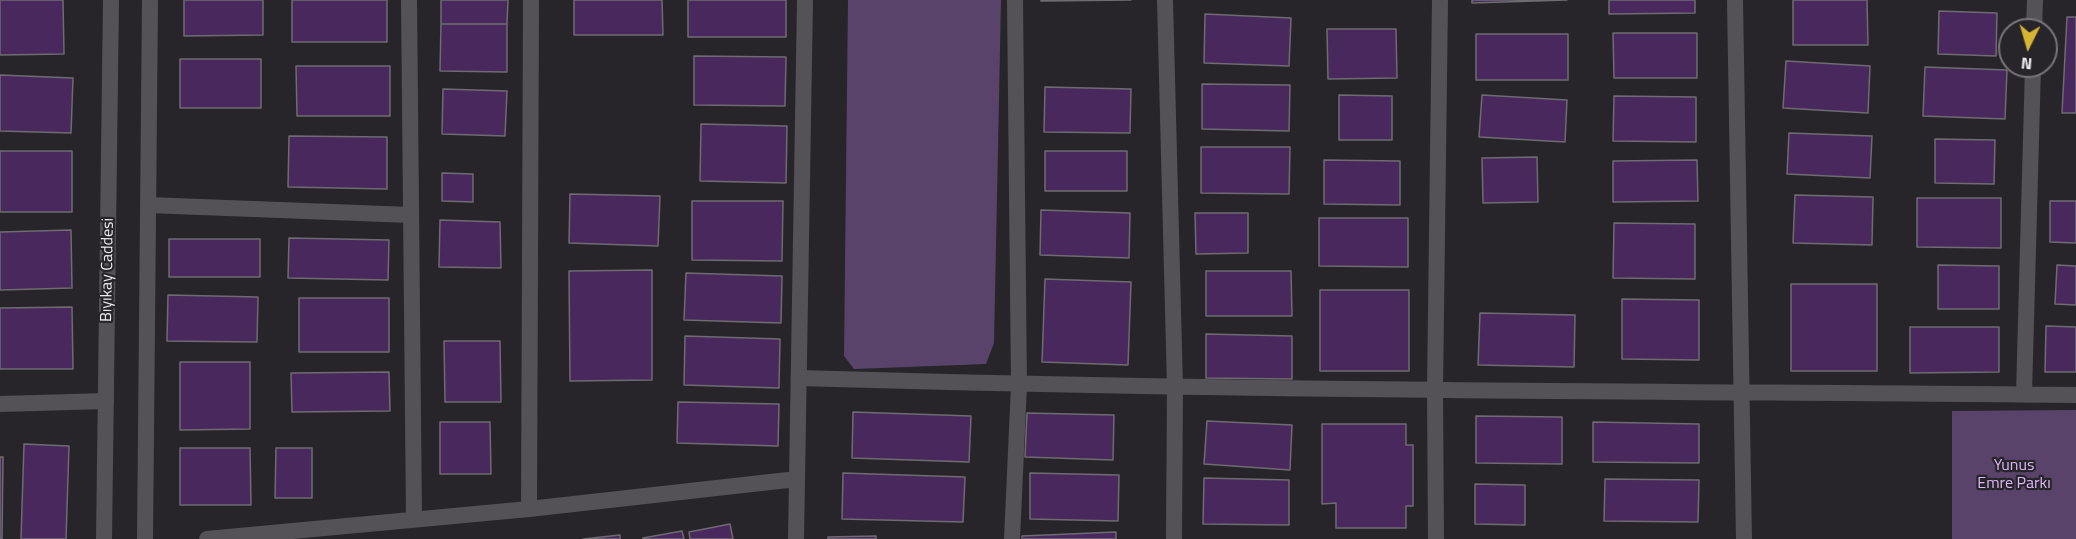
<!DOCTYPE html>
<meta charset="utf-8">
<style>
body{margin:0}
#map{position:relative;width:2076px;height:539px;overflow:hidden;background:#28252a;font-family:"Titillium Web",sans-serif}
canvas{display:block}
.north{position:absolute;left:1998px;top:18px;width:60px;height:60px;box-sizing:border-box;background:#28252a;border:2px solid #777579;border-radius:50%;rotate:185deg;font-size:16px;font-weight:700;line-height:24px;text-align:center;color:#eeecef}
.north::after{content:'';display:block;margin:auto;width:21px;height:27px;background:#d6b534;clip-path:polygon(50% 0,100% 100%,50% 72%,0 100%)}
</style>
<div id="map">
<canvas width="2076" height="539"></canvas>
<div class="north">N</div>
</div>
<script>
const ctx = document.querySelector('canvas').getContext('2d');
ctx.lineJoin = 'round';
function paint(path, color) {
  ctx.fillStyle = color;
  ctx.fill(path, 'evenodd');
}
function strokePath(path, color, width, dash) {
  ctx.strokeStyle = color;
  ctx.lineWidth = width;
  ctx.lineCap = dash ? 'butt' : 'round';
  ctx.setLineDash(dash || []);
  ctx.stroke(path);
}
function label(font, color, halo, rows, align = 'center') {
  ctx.font = font + ' "Titillium Web",sans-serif';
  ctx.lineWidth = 4.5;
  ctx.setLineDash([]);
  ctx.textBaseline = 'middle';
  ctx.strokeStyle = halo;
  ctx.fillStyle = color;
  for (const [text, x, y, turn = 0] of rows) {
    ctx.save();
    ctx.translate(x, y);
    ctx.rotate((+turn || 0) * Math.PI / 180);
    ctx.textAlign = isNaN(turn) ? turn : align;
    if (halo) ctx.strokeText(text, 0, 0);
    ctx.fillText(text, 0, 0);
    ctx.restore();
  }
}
const green = new Path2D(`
 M 848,0 L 1001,0 L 994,343 L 986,364 L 854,369 L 844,356 Z
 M 2076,410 L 2076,539 L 1952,539 L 1952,411 Z`);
const building = new Path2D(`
 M 0,0 L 63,0 L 64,54 L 0,55 Z
 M 184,0 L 263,0 L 263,35 L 184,36 Z
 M 292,0 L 387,0 L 387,42 L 292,42 Z
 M 441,0 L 508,0 L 507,24 L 441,24 Z
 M 574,0 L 662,0 L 663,35 L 574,35 Z
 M 688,0 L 786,0 L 786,37 L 688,37 Z
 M 1041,0 L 1131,0 L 1041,1 Z
 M 1472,0 L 1567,0 L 1472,3 Z
 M 1609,0 L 1695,0 L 1695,13 L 1609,14 Z
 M 1793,0 L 1867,0 L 1868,45 L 1793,45 Z
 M 1939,11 L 1997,13 L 1996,56 L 1938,54 Z
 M 1205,14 L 1291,18 L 1289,66 L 1204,63 Z
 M 2067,17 L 2076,17 L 2076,113 L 2062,113 Z
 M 441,24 L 507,24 L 507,72 L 440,71 Z
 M 1327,29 L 1396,29 L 1397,78 L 1328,79 Z
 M 1613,33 L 1697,33 L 1697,78 L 1614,78 Z
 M 1476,34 L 1568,34 L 1568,80 L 1476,80 Z
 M 694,56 L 786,57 L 785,106 L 694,105 Z
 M 180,59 L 261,59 L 261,108 L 180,108 Z
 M 1786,61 L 1870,66 L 1868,113 L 1783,108 Z
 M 296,66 L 390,66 L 390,116 L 297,116 Z
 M 1925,67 L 2007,70 L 2005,119 L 1923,116 Z
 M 0,75 L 73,78 L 71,133 L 0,131 Z
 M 1202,84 L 1290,85 L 1289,131 L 1202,129 Z
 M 1045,87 L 1131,89 L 1130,133 L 1044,132 Z
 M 443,89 L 507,91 L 505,136 L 442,134 Z
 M 1339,95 L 1392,96 L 1392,140 L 1339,140 Z
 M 1482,95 L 1567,100 L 1565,142 L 1479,137 Z
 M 1614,96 L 1696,97 L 1696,142 L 1613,141 Z
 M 701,124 L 787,126 L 786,183 L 700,181 Z
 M 1789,133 L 1872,136 L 1870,178 L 1787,174 Z
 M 289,136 L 387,137 L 387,189 L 288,187 Z
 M 1935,139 L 1995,140 L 1994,184 L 1935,183 Z
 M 1201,147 L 1290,147 L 1289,194 L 1201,193 Z
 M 0,151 L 72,151 L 72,212 L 0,212 Z
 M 1045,151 L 1127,151 L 1127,191 L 1045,191 Z
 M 1537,157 L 1538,202 L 1483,203 L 1482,158 Z
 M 1324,160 L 1400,161 L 1400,205 L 1324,204 Z
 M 1697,160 L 1698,201 L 1613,202 L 1613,161 Z
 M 442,173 L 473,174 L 473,202 L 442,201 Z
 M 570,194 L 660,196 L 658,246 L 569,243 Z
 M 1795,195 L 1873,197 L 1872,245 L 1793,243 Z
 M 1917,198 L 2001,198 L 2001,248 L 1917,247 Z
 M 692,201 L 783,201 L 782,261 L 692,260 Z
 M 2050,201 L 2076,201 L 2076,243 L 2050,242 Z
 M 1041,210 L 1130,213 L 1129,258 L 1040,255 Z
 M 1195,213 L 1248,213 L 1248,253 L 1196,254 Z
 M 1319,218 L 1408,218 L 1408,267 L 1319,266 Z
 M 440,220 L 500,222 L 501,268 L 439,267 Z
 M 1614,223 L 1695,224 L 1695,279 L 1613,278 Z
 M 71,230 L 72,288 L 0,290 L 0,232 Z
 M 289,238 L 389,240 L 388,280 L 288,278 Z
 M 169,239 L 260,239 L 260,277 L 169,277 Z
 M 1938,265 L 1999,266 L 1999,309 L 1938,309 Z
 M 2057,265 L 2076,266 L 2076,305 L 2055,304 Z
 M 652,270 L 652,380 L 570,381 L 569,271 Z
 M 1206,271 L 1291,271 L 1292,316 L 1206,316 Z
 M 686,273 L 782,276 L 781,323 L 684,320 Z
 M 1045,279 L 1131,282 L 1128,365 L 1042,362 Z
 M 1791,284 L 1877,284 L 1877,371 L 1791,371 Z
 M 1320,290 L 1409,290 L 1409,371 L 1320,371 Z
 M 168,295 L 258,297 L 257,342 L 167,341 Z
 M 299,298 L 389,298 L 389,352 L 299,352 Z
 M 1622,299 L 1699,300 L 1699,360 L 1622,359 Z
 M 72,307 L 73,369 L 0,369 L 0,308 Z
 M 1480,313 L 1575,315 L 1574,367 L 1478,365 Z
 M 2046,326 L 2076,327 L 2076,372 L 2045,372 Z
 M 1910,327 L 1999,327 L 1999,372 L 1910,373 Z
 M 1206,334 L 1292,336 L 1292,379 L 1206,378 Z
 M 685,336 L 780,339 L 779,388 L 684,385 Z
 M 444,341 L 500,341 L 501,402 L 445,402 Z
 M 180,362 L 250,362 L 250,429 L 180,430 Z
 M 389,372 L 390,411 L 292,412 L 291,373 Z
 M 678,402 L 779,404 L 778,446 L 677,443 Z
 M 853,412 L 971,416 L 969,462 L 852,458 Z
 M 1027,413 L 1114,415 L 1113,460 L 1025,457 Z
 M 1476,416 L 1562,417 L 1562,464 L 1476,463 Z
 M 1207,421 L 1292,425 L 1290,470 L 1204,464 Z
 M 440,422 L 490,422 L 491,474 L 440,474 Z
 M 1593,422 L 1699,424 L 1699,463 L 1593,462 Z
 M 1322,424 L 1406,424 L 1406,445 L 1413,445 L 1413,506 L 1406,506 L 1406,528 L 1336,528 L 1336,503 L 1322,504 Z
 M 24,444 L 69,446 L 66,539 L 21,539 Z
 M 180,448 L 250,448 L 251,505 L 180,505 Z
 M 276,448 L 312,448 L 312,498 L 275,498 Z
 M 0,457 L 3,457 L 2,539 L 0,539 Z
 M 843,473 L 965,477 L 963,522 L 842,519 Z
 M 1030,473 L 1119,475 L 1118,521 L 1030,519 Z
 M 1204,478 L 1289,480 L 1289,525 L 1203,524 Z
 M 1605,479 L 1699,480 L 1698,522 L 1604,521 Z
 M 1475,484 L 1525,485 L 1525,525 L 1475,524 Z
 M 730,524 L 733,539 L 690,539 L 689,532 Z
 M 682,531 L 684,539 L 643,539 L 643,538 Z
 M 1116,532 L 1116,539 L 1022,539 L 1022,536 Z
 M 620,535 L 620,539 L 583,539 Z
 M 876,536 L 876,539 L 828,539 L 828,537 Z`);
const minor = new Path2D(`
 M 409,0 L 414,519
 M 1165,0 L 1175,387 L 1174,539
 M 1735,0 L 1744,539
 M 2034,30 L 2035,0
 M 148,205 L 411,215
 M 799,378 C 1224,391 1650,391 2076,395
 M 2024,394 L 2033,66
 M 0,404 L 106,401
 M 529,509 L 531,0
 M 207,539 L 529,509 L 797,479
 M 796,539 L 805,0
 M 1012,539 L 1019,385 L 1015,0
 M 1436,539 L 1435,390 L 1440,0`);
const tertiary = new Path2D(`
 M 104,539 L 111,0
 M 145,539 L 150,0`);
const streetNames = [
 ["Bıyıkay Caddesi",108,270,-89]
];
const parkNames = [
 ["Yunus",2014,466],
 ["Emre Parkı",2014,484]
];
paint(green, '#5a436a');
paint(building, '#49285e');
strokePath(building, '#6e6b71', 1.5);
strokePath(minor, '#555257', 16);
strokePath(tertiary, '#555257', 16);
label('16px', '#eeecef', '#28252a', streetNames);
label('16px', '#ddb6fa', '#28252a', parkNames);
</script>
